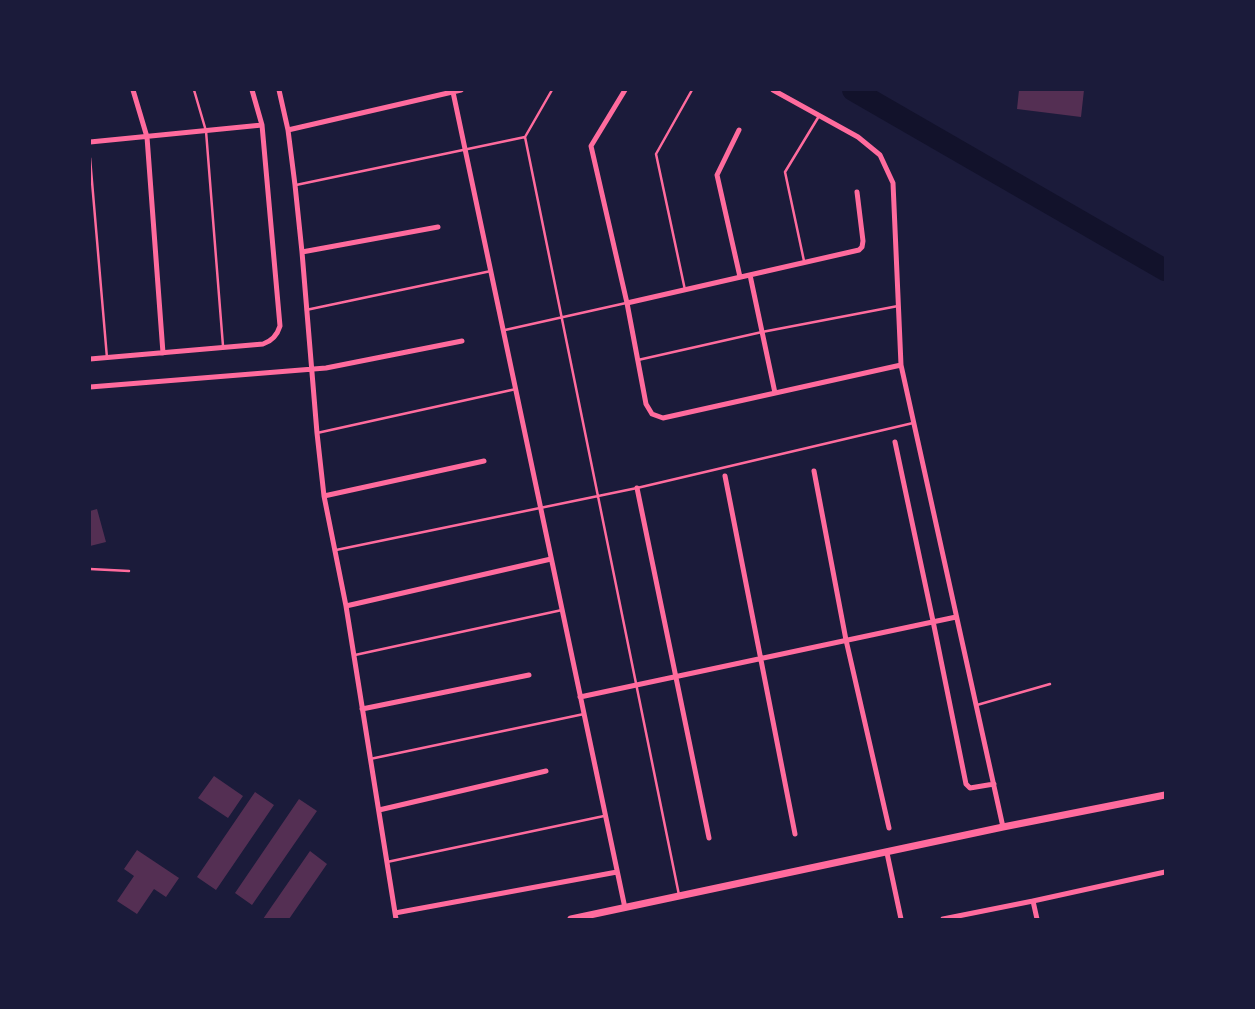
<!DOCTYPE html>
<style>
body{margin:0}
#map{position:relative;width:1255px;height:1009px;overflow:hidden;background:#1b1b3a;font-family:"Fira Sans",sans-serif}
canvas{display:block}
.frame{position:absolute;inset:0;border:91px solid #1b1b3a;pointer-events:none}
</style>
<div id="map">
<canvas width="1255" height="1009"></canvas>
<div class="frame"></div>
</div>
<script>
const ctx = document.querySelector('canvas').getContext('2d');
ctx.lineJoin = 'round';
function strokePath(path, color, width, dash) {
  ctx.strokeStyle = color;
  ctx.lineWidth = width;
  ctx.lineCap = dash ? 'butt' : 'round';
  ctx.setLineDash(dash || []);
  ctx.stroke(path);
}
function paint(path, color) {
  ctx.fillStyle = color;
  ctx.fill(path, 'evenodd');
}
const river = new Path2D(`
 M 853,90 L 1165,270`);
const building = new Path2D(`
 M 1019,90 L 1084,90 L 1081,117 L 1017,109 Z
 M 97,509 L 106,542 L 90,546 L 90,511 Z
 M 214,776 L 243,796 L 228,818 L 198,798 Z
 M 255,792 L 274,805 L 216,890 L 197,877 Z
 M 299,799 L 317,811 L 252,905 L 235,893 Z
 M 137,850 L 179,878 L 166,897 L 154,889 L 137,914 L 117,901 L 134,876 L 124,869 Z
 M 310,851 L 327,864 L 289,919 L 263,919 Z`);
const service = new Path2D(`
 M 194,90 L 206,131 L 223,346
 M 525,137 L 679,895
 M 90,158 L 107,358
 M 296,185 L 525,137 L 552,90
 M 804,261 L 785,172 L 819,116
 M 685,290 L 656,154 L 692,90
 M 306,310 L 491,271
 M 505,330 L 626,303
 M 638,360 L 762,332 L 898,306
 M 317,433 L 516,389
 M 336,550 L 637,488 L 913,423
 M 90,569 L 129,571
 M 355,655 L 562,610
 M 977,705 L 1050,684
 M 370,759 L 584,714
 M 387,862 L 604,816`);
const minor = new Path2D(`
 M 133,90 L 147,137 L 163,353
 M 279,90 L 288,130 L 295,185 L 302,252 L 317,433 L 324,496 L 346,606 L 396,919
 M 625,90 L 591,146 L 627,303 L 646,404 L 652,414 L 663,418 L 901,365
 M 773,90 L 858,137 L 880,155 L 893,183 L 901,365 L 1003,827
 M 453,92 L 625,908
 M 288,130 L 461,90
 M 739,130 L 717,175 L 740,277
 M 90,142 L 262,125
 M 302,252 L 438,227
 M 750,275 L 775,393
 M 627,303 L 859,250 L 862,247 L 863,241 L 857,192
 M 90,359 L 263,344 C 272,341 277,336 280,326 L 262,125 L 252,90
 M 90,387 L 326,368 L 462,341
 M 895,442 L 933,621 L 966,784 L 970,788 L 994,784
 M 814,471 L 846,640 L 889,828
 M 725,476 L 795,834
 M 637,488 L 709,838
 M 324,496 L 484,461
 M 346,606 L 551,559
 M 580,697 L 956,617
 M 362,709 L 529,675
 M 379,810 L 546,771
 M 887,853 L 901,919
 M 1033,901 L 1037,919
 M 395,913 L 617,872
 M 943,919 L 1033,901 L 1165,872`);
const tertiary = new Path2D(`
 M 571,919 L 1003,827 L 1165,795`);
strokePath(river, '#12122b', 22);
paint(building, '#542f53');
strokePath(service, '#ff6b9d', 2.5);
strokePath(minor, '#ff6b9d', 5);
strokePath(tertiary, '#ff6b9d', 7);
</script>
